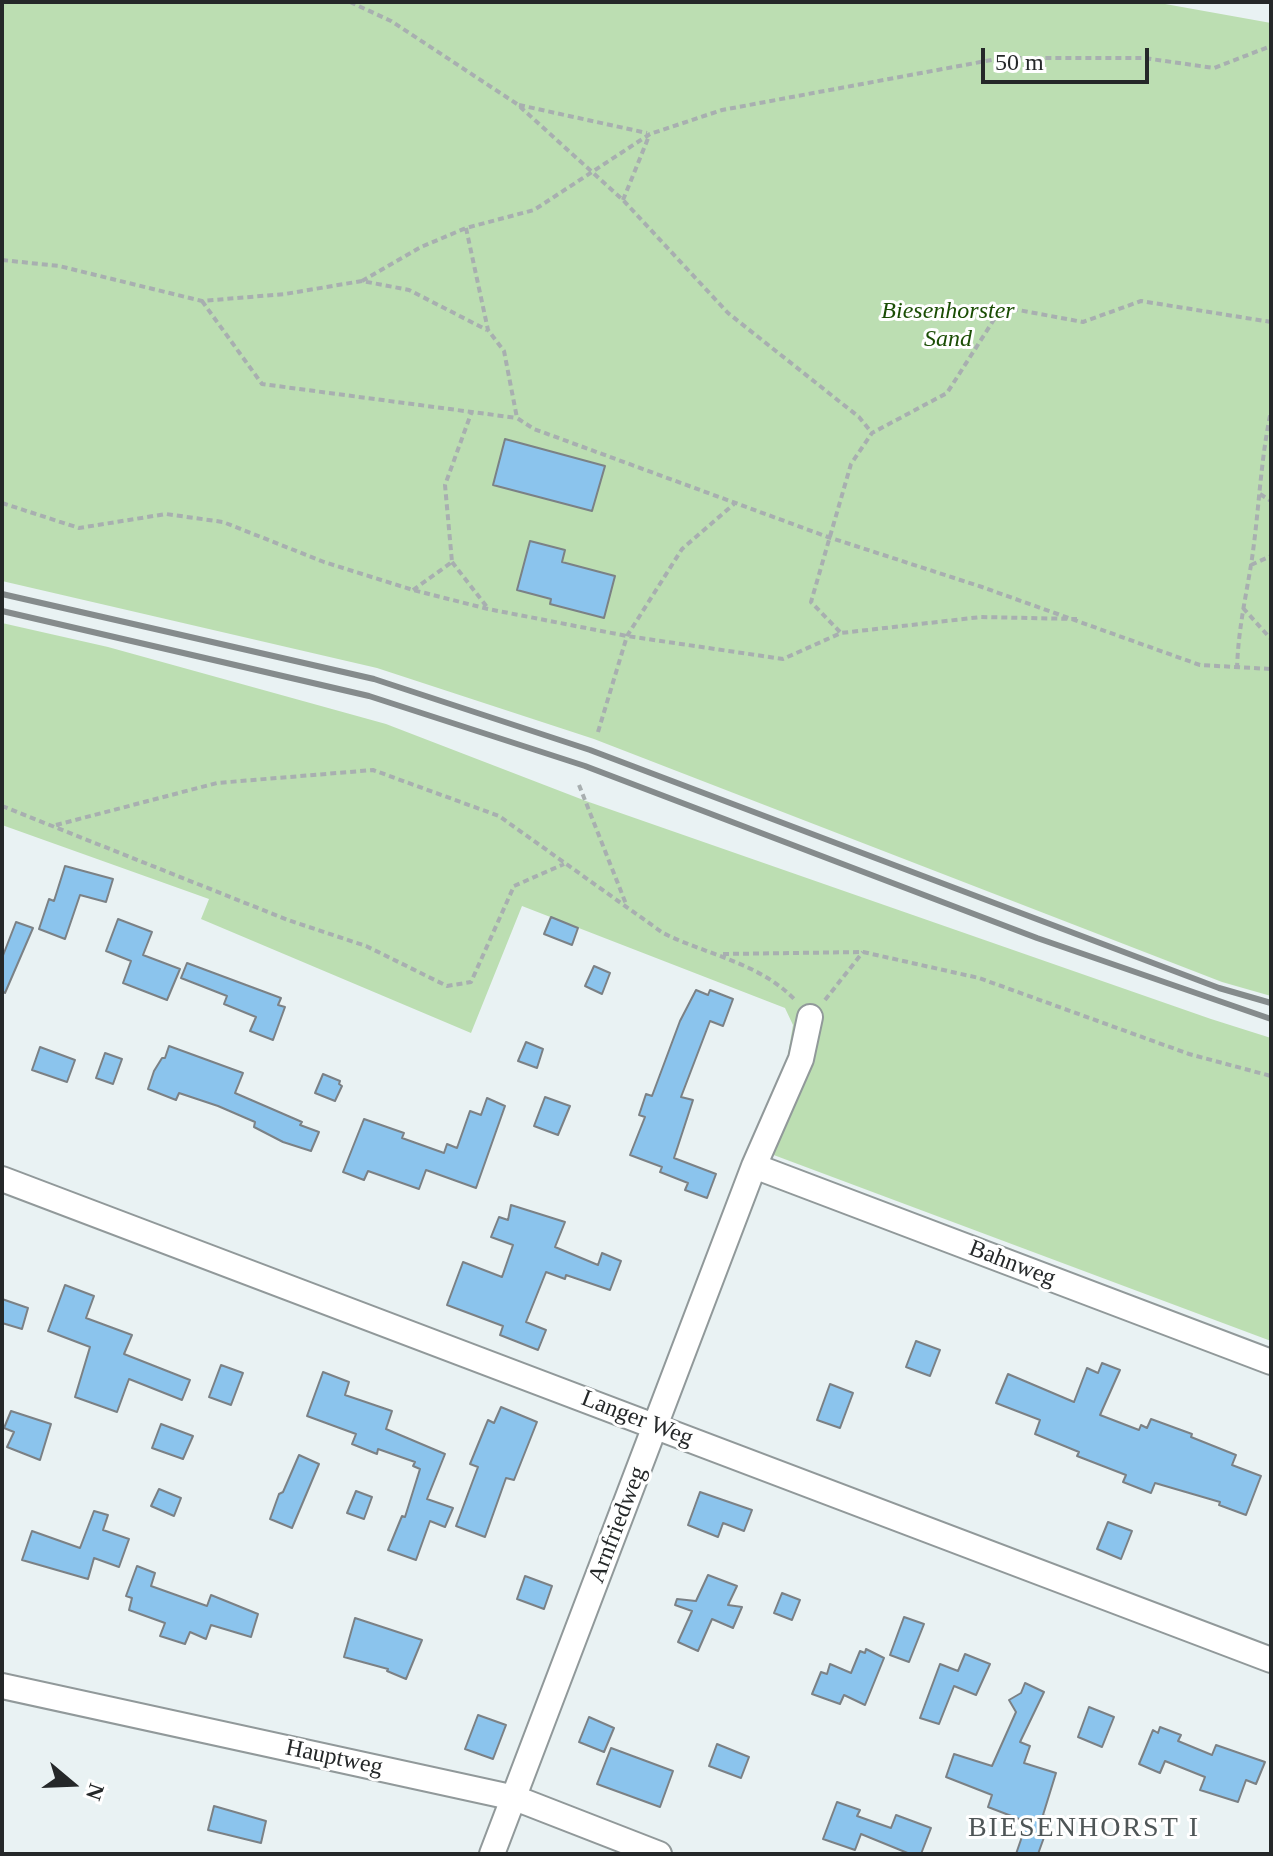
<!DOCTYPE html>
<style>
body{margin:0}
#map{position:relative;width:1273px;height:1856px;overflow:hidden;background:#e9f2f3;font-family:Georgia,serif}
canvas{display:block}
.frame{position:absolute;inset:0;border:4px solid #252829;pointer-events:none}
.north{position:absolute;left:32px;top:1744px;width:80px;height:80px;-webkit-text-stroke:6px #fff;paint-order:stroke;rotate:109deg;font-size:22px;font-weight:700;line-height:32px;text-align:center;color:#252829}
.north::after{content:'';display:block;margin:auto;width:28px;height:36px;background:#252829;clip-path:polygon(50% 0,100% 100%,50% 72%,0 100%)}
.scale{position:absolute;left:981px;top:48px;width:168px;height:36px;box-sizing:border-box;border:4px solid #252829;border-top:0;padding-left:10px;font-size:24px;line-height:28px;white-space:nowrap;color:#252829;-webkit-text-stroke:6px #fff;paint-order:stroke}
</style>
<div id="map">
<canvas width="1273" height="1856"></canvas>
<div class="frame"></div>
<div class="north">N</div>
<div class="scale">50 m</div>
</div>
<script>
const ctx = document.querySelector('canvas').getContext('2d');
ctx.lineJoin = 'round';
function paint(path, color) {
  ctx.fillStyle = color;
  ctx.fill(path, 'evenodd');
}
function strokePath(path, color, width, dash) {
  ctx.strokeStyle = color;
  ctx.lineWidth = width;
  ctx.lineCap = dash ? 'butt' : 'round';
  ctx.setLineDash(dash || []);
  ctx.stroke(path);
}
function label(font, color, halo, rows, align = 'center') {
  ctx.font = font + ' Georgia,serif';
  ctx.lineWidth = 6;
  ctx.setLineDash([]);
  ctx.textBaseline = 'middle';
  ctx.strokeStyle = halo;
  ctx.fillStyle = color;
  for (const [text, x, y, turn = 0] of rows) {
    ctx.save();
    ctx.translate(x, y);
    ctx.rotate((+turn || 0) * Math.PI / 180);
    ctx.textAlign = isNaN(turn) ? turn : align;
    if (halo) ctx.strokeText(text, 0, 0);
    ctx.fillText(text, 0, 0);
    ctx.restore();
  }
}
const green = new Path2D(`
 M 2,2 L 1154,2 L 1271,23 L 1271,996 L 1222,982 L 594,739 L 377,668 L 2,581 Z
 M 2,623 L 108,647 L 386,724 L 586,801 L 1211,1019 L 1271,1038 L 1271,1341 L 771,1154 L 793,1025 L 785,1008 L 522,906 L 471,1033 L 201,919 L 209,899 L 2,825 Z`);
const building = new Path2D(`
 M 505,439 L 605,466 L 592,511 L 493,485 Z
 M 530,541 L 565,550 L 562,562 L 615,576 L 604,618 L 550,604 L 551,599 L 517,590 Z
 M 65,866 L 113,879 L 106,902 L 80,895 L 65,939 L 39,929 L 49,899 L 54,901 Z
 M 551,917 L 578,928 L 572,945 L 544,934 Z
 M 118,919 L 152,932 L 143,955 L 180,969 L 167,1000 L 123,983 L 131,961 L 106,951 Z
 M 16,922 L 33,928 L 5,993 L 2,991 L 2,958 Z
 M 187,963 L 281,998 L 278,1005 L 285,1007 L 273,1040 L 250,1031 L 256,1017 L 224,1004 L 227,996 L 181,978 Z
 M 594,966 L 610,973 L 602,994 L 585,986 Z
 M 696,990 L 708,995 L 710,990 L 733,999 L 723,1026 L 710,1021 L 681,1097 L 693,1100 L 674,1158 L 716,1174 L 707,1198 L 685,1190 L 688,1183 L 660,1172 L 662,1167 L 630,1155 L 645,1117 L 639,1115 L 646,1094 L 652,1096 L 680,1021 Z
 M 526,1042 L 543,1049 L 537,1068 L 518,1061 Z
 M 169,1046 L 243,1073 L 235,1093 L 302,1122 L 300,1125 L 319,1132 L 311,1151 L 283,1142 L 254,1127 L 255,1122 L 218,1106 L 179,1093 L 176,1100 L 148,1089 L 154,1071 L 162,1058 L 165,1058 Z
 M 40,1047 L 75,1060 L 67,1082 L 32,1070 Z
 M 105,1053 L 122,1059 L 113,1084 L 96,1078 Z
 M 323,1074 L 340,1081 L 339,1084 L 342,1086 L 335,1101 L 315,1093 Z
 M 545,1097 L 570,1106 L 558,1135 L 534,1126 Z
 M 487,1098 L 505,1106 L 476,1188 L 426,1170 L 419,1189 L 368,1171 L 364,1180 L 343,1172 L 364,1119 L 404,1133 L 402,1138 L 444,1153 L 447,1144 L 457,1148 L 470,1111 L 481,1115 Z
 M 511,1205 L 565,1222 L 555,1247 L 598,1265 L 602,1253 L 621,1261 L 610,1290 L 566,1275 L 565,1279 L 546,1272 L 526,1322 L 546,1330 L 538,1350 L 500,1335 L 503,1326 L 447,1305 L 463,1262 L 502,1277 L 513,1245 L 491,1237 L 499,1217 L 508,1220 Z
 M 65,1285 L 94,1296 L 86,1318 L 132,1335 L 124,1354 L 190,1380 L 182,1400 L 129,1379 L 117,1412 L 75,1397 L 90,1347 L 48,1331 Z
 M 2,1299 L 28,1308 L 22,1329 L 2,1323 Z
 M 916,1341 L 940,1350 L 930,1376 L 906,1367 Z
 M 1102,1363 L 1120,1370 L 1100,1415 L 1139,1430 L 1141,1425 L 1147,1428 L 1151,1419 L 1192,1434 L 1191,1437 L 1236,1455 L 1232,1465 L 1261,1476 L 1246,1515 L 1219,1505 L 1220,1502 L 1155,1483 L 1151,1493 L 1123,1482 L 1126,1475 L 1077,1456 L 1079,1452 L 1035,1434 L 1040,1420 L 996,1403 L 1008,1374 L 1074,1402 L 1087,1368 L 1098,1373 Z
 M 221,1365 L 243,1373 L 231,1405 L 209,1397 Z
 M 323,1372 L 349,1382 L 345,1395 L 392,1411 L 386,1429 L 445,1454 L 427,1499 L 453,1508 L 445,1527 L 430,1521 L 416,1560 L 388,1550 L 402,1516 L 405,1517 L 420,1469 L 413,1466 L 415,1462 L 378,1449 L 377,1454 L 352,1444 L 356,1434 L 307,1416 Z
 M 830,1384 L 853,1393 L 840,1428 L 817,1420 Z
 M 501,1407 L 537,1422 L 514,1480 L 506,1478 L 485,1537 L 456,1526 L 478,1467 L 470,1464 L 488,1420 L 494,1423 Z
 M 11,1411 L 51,1424 L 40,1460 L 7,1447 L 14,1432 L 4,1428 Z
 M 161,1424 L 193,1436 L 183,1459 L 152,1448 Z
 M 299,1455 L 319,1464 L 292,1528 L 270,1519 L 279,1494 L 283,1492 Z
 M 159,1489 L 181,1498 L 174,1516 L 151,1506 Z
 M 356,1491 L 372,1497 L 364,1519 L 347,1513 Z
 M 700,1492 L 752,1510 L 744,1531 L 723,1523 L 718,1537 L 688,1525 Z
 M 94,1511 L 108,1515 L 103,1530 L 129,1539 L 119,1567 L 94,1558 L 88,1579 L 22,1560 L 32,1531 L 80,1548 Z
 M 1108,1522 L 1132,1531 L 1121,1559 L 1097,1549 Z
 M 137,1566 L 155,1573 L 151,1586 L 207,1606 L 211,1595 L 258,1614 L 251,1637 L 211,1625 L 206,1639 L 190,1632 L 185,1644 L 160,1636 L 165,1623 L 129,1610 L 132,1598 L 126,1596 Z
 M 708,1575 L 737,1586 L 728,1605 L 742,1607 L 733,1628 L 712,1619 L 698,1651 L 678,1642 L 692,1611 L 675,1605 L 677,1599 L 696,1601 Z
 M 525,1576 L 552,1586 L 544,1609 L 517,1599 Z
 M 782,1593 L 800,1600 L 792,1620 L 774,1613 Z
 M 904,1617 L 924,1624 L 909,1662 L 890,1655 Z
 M 355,1618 L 422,1640 L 406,1679 L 387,1671 L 388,1669 L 344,1657 Z
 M 866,1649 L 884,1658 L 865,1705 L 844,1695 L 840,1704 L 812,1694 L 821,1672 L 827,1674 L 830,1664 L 851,1673 L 860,1651 L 865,1653 Z
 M 965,1654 L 990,1664 L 976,1695 L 954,1686 L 939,1724 L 920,1718 L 940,1664 L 958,1671 Z
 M 1025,1683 L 1044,1692 L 1020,1742 L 1030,1746 L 1024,1763 L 1056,1773 L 1043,1815 L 1051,1818 L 1038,1854 L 1016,1854 L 1027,1822 L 988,1807 L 992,1795 L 946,1777 L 954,1754 L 992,1766 L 1016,1712 L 1009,1700 L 1021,1693 Z
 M 1089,1707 L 1114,1717 L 1102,1747 L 1078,1737 Z
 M 478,1715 L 506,1725 L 493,1759 L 465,1749 Z
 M 589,1717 L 614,1728 L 604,1752 L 579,1742 Z
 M 1160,1727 L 1181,1735 L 1178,1741 L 1212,1755 L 1216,1745 L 1265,1762 L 1256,1784 L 1246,1780 L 1238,1802 L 1200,1790 L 1205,1777 L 1165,1761 L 1160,1773 L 1139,1764 L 1153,1730 L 1158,1733 Z
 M 717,1744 L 749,1757 L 741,1778 L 709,1766 Z
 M 611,1748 L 673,1771 L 660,1807 L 597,1784 Z
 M 837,1802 L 860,1810 L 857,1816 L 891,1828 L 896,1815 L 931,1828 L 921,1854 L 910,1854 L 861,1834 L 855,1850 L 823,1839 Z
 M 214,1806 L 266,1821 L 261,1843 L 208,1830 Z`);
const path = new Path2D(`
 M 350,2 L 391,21 L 517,104 L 623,200 L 728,313 L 859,417 L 872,433
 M 519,105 L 647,133
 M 623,200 L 649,136
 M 466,228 L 488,330 L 504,351 L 517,418 L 534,429 L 828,537 L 982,587 L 1200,665 L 1271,669
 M 2,260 L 59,266 L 202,301 L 285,294 L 362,281 L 409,290 L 487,330
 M 362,281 L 421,247 L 466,228 L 534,210 L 650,134 L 722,110 L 1002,58 L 1144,58 L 1214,68 L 1271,46
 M 202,301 L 262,384 L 517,418
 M 1260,494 L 1271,501
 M 2,503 L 79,528 L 166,514 L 223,522 L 324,562 L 413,590 L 488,609 L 627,636 L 783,659 L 841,633 L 981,617 L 1077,619
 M 452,562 L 487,607
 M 1251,565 L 1271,556
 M 413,590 L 452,562 L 445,485 L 472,411
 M 1243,608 L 1271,639
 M 840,632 L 811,602 L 851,464 L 872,433 L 947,393 L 1002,307 L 1083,322 L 1141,301 L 1271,322
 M 1237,669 C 1238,632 1245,601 1251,565 C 1259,514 1260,462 1271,411
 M 598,732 L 627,636 L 682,549 L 734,504
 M 579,785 L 626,904
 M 2,806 L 288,920 L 366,946 L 447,986 L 471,982 L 514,886 L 564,864
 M 56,825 L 217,783 L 373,770 L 499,816 L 663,933 C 707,955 761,963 796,1001
 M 723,954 L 863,952 L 979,978 L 1189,1054 L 1271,1076
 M 825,1000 L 863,952`);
const street = new Path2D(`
 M 754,1166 L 1271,1362
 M 2,1179 L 1271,1660
 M 2,1686 L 515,1798 L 659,1854
 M 492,1854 L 754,1166 L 801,1059 L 810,1017`);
const rail = new Path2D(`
 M 2,594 L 374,679 L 590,750 L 1219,988 L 1271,1003
 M 2,611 L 369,696 L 585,766 L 1037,938 L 1271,1019`);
const parkNames = [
 ["Biesenhorster",948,312],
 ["Sand",948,340]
];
const streetNames = [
 ["Bahnweg",1012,1264,21],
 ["Langer Weg",637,1419,21],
 ["Arnfriedweg",618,1525,-69],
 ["Hauptweg",334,1758,12]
];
const quarterNames = [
 ["BIESENHORST I",1084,1829]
];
paint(green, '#bcdeb2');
paint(building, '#8bc4ed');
strokePath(building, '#7b8185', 2);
strokePath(street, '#91999a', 28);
strokePath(path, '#a8afb0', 4, [6, 4]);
strokePath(street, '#fff', 24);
strokePath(rail, '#858b8c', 6);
label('italic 24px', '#1a4d04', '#fff', parkNames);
label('24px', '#252829', '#fff', streetNames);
ctx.letterSpacing = '2px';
label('28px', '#4e5556', '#fff', quarterNames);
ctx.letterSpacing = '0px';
</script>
